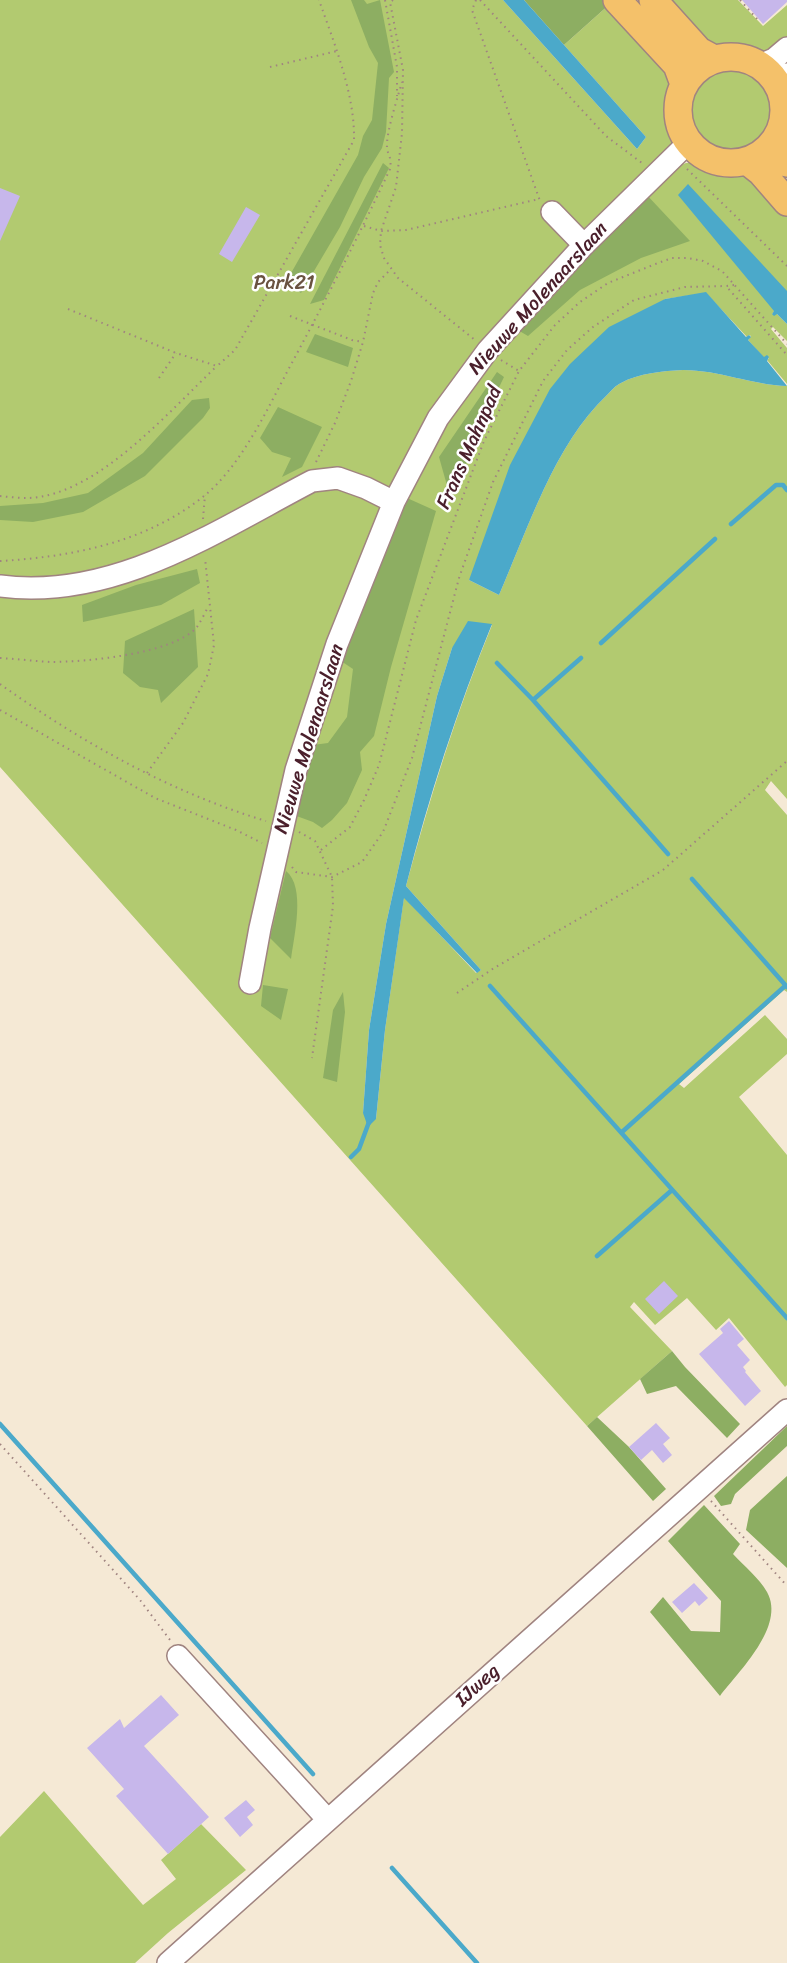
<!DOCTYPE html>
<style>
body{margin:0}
canvas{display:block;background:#f5e9d5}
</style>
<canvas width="787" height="1963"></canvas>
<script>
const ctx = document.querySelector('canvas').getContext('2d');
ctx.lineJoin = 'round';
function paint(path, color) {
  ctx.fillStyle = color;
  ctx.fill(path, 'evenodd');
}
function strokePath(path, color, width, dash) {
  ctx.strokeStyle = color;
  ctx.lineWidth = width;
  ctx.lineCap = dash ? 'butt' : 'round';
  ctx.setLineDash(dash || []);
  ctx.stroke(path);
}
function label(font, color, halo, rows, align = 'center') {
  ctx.font = font + ' Sriracha,sans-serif';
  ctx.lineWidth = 5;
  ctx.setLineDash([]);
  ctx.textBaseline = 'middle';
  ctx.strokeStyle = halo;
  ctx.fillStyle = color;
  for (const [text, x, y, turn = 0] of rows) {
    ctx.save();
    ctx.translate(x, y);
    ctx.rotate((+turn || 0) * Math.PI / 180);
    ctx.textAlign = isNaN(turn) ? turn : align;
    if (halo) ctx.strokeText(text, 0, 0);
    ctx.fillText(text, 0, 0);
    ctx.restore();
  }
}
const green = new Path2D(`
 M 0,0 L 503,0 L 637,149 L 646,137 L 564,45 L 611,3 L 672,79 L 667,110 L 668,127 L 673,141 L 672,169 L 686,163 L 696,163 L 718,173 L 752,177 L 787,211 L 787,294 L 772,314 L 777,314 L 787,324 L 787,341 L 773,327 L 771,329 L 787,348 L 787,384 L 767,360 L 769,358 L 767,356 L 764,358 L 748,340 L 751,336 L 749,335 L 747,337 L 706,293 L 665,299 L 469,580 L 499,595 C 528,529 554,445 607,395 C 611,391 616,385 621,383 C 639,373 663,371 683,370 C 719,370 752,385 787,386 L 787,799 L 771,781 L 765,790 L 787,815 L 787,992 L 784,990 L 679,1084 L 684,1088 L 765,1015 L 787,1039 L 787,1054 L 739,1097 L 787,1155 L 787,1385 L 785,1387 L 729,1318 L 716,1330 L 687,1298 L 655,1325 L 634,1302 L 630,1307 L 672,1351 L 587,1426 L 0,767 ZM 492,625 C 457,710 430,797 406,886 L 481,970 L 476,973 L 404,897 L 385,1030 L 376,1119 L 363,1113 L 369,1030 L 386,924 L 437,696 L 452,648 Z
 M 658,0 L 738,0 L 763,26 L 787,5 L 787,43 L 766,53 L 737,48 L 715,47 Z
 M689 112a43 43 0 1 1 86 0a43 43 0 1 1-86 0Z
 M 44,1791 L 143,1905 L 176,1879 L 161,1860 L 201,1824 L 246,1870 L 168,1933 L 135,1963 L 0,1963 L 0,1837 Z`);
const forest = new Path2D(`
 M 351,0 L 364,0 L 367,4 L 380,0 L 394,72 L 389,78 L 386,132 L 382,148 L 364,177 L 340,227 L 301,293 L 286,282 L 358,155 L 363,136 L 372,120 L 378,63 L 369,47 Z
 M 524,0 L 609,0 L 611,3 L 564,45 Z
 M 383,163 L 389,168 L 324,300 L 310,304 Z
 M 645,193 L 690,241 L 641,258 L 580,290 L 528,336 L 516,329 Z
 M 315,334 L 353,348 L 348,367 L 306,352 Z
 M 497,372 L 504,377 L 489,408 L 462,474 L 448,489 L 439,457 Z
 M 209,398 L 210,408 L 203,418 L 145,476 L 83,512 L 33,522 L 0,520 L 0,506 L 43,503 L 88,493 L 143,453 L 192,400 Z
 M 278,407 L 322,427 L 302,467 L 282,477 L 291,458 L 272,452 L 260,438 Z
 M 407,498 L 436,511 L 391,667 L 374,736 L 360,752 L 362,770 L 347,803 L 332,820 L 322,828 L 313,822 L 291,814 L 313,745 L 328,743 L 347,717 L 353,669 L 341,661 Z
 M 197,569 L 200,583 L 161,605 L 83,622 L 82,605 L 136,585 Z
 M 194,609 L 198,667 L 161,703 L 158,690 L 140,687 L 123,673 L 125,641 Z
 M 286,871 C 306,887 294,936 291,959 L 270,938 Z
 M 263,985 L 288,989 L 281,1020 L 261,1006 Z
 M 343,992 L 345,1012 L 337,1082 L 323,1078 L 333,1010 Z
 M 672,1351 L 685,1367 L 740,1424 L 727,1438 L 676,1386 L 647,1394 L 640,1379 Z
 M 597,1417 L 629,1447 L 666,1489 L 653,1501 L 587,1426 Z
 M 787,1426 L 787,1446 L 735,1494 L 731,1504 L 721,1506 L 714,1496 Z
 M 787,1476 L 787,1568 L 746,1530 L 750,1510 Z
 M 704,1505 L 740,1544 L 733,1554 C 744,1566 759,1578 767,1592 C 786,1626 739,1671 720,1696 L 650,1612 L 663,1597 L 691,1631 L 720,1632 L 721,1601 L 668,1541 Z`);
const water = new Path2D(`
 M 503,0 L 524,0 L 646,137 L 637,149 Z
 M 688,184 L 787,291 L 787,324 L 777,314 L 774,316 L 772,314 L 774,311 L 678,195 Z
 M 706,292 L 746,337 L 749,335 L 751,337 L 748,340 L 764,357 L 767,355 L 769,357 L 767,361 L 787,386 C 752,385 719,370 683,370 C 663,371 639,373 621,383 C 616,385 611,391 607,395 C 554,445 528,529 499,595 L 469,580 L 510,465 L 550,389 L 570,364 L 609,327 L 665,299 Z
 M 468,621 L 492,624 C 457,710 429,796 406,886 L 481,970 L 477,973 L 404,898 L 385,1030 L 376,1119 L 368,1127 L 363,1113 L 369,1030 L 386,924 L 437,696 L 452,648 Z`);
const stream = new Path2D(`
 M 731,524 L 776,485 L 783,485 L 787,490
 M 601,643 L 715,539
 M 497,663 L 533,700 L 668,854
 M 533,700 L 581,658
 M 692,879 L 787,987
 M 490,986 L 787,1318
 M 622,1132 L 785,986
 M 351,1157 L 359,1149 L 369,1122
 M 597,1256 L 672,1190
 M 0,1424 L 313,1774
 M 392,1868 L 477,1963`);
const building = new Path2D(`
 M 742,0 L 787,0 L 787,2 L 763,24 Z
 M 0,188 L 20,196 L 0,241 Z
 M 246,207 L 260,215 L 232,262 L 219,254 Z
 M 664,1281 L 678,1296 L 659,1314 L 645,1299 Z
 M 729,1321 L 744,1339 L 737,1345 L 750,1360 L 743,1367 L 746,1371 L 745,1372 L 761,1391 L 745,1406 L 699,1354 L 723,1333 L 720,1329 Z
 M 656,1423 L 670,1438 L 663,1444 L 672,1455 L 663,1463 L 652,1450 L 641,1460 L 629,1447 Z
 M 694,1583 L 708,1598 L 699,1606 L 695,1601 L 682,1613 L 672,1602 Z
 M 161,1695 L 179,1715 L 144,1746 L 209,1817 L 168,1854 L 116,1796 L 124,1789 L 87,1748 L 120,1719 L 124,1728 Z
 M 246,1800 L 255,1810 L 247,1817 L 253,1825 L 240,1837 L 224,1818 Z`);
const path = new Path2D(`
 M 385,0 L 397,67 L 397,96
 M 393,0 L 390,2 L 403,70 L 402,133 L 396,187 L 381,231 L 380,245 L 384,258 L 398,278 L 475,340
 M 476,0 L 472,10 L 540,201
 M 480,0 L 606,136 L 642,163
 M 740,0 L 759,21
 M 270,67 L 337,51
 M 687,169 L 787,266
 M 364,226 L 381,231 L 406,230 L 539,199
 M 734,285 L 726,286 L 787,355
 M 68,309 L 176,353 L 217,366 L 235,350 L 354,140 C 355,94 334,43 319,0
 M 290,316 L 352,340 L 363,342
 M 501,360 L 519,371
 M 159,378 L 176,353
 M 316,462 L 335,423 L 351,381 L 363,342 L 373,293 L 378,282 L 391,269
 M 0,496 C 9,497 19,498 28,498 C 97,496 169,411 217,366
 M 203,519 L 205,495
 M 0,561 C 72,557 147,542 204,496 C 240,467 266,412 287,372 C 323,305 358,238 390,169 C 392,156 388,157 387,147 C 386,133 398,96 402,82
 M 0,658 C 17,659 34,661 51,662 C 85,662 174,654 197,627 C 201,621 205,613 208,607
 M 0,684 C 81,742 170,792 266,821
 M 0,710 L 155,798 L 236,830 L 262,843
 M 147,773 L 183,723 L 208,674 L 214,645 L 205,558
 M 299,832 L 315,841 L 332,877 L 333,906 L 312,1058
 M 321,850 L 350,827 L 364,800 L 379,765 L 416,620 L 484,441 L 519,371 L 555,325 L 580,302 L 608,283 L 658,263 L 672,258 L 688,258 L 703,261 L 722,271 L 787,344
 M 292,867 L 296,872 L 332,877 L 362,862 L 383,832 L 412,758 L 459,578 L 493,482 L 543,381 L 567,350 L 593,327 L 634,300 L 685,287 L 726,286
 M 457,993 L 494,968 L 663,870 L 787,761
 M 0,1444 L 140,1600 L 170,1640
 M 711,1501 L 787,1586`);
const minor = new Path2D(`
 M 760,65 L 774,59 L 787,48
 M 779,87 L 787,74
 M 552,212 L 584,245
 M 0,586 C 114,601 216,531 312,481 L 338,478 L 366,488 L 394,502
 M 250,983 L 260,928 L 296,770 L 337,644 L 394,502 L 438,418 L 488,350 L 584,245 L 688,143
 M 178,1656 L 328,1820
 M 168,1963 L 787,1410`);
const major = new Path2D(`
 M 617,0 L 677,65 L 684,84
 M 653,0 L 699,51 L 714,59
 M678 110a53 53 0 1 1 106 0a53 53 0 1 1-106 0Z
 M 775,141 L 779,152 L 787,163
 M 747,161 L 761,172 L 787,202`);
const parkNames = [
 ["Park21",284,284]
];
const streetNames = [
 ["Nieuwe Molenaarslaan",539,299,-48],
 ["Frans Mahnpad",470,448,-66],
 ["Nieuwe Molenaarslaan",310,739,-73],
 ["IJweg",478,1686,-42]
];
paint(green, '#b2ca70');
paint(forest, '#8dae62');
paint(water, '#4ba9ca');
strokePath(stream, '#4ba9ca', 4.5);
paint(building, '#c7b7eb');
strokePath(minor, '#a08480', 24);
strokePath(major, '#a08480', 30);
strokePath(path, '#a08480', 2, [1.5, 4.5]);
strokePath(minor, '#fff', 21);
strokePath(major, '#f4c16a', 27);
label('20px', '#695240', '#fff', parkNames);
label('20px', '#4a1f2b', '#fff', streetNames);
</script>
